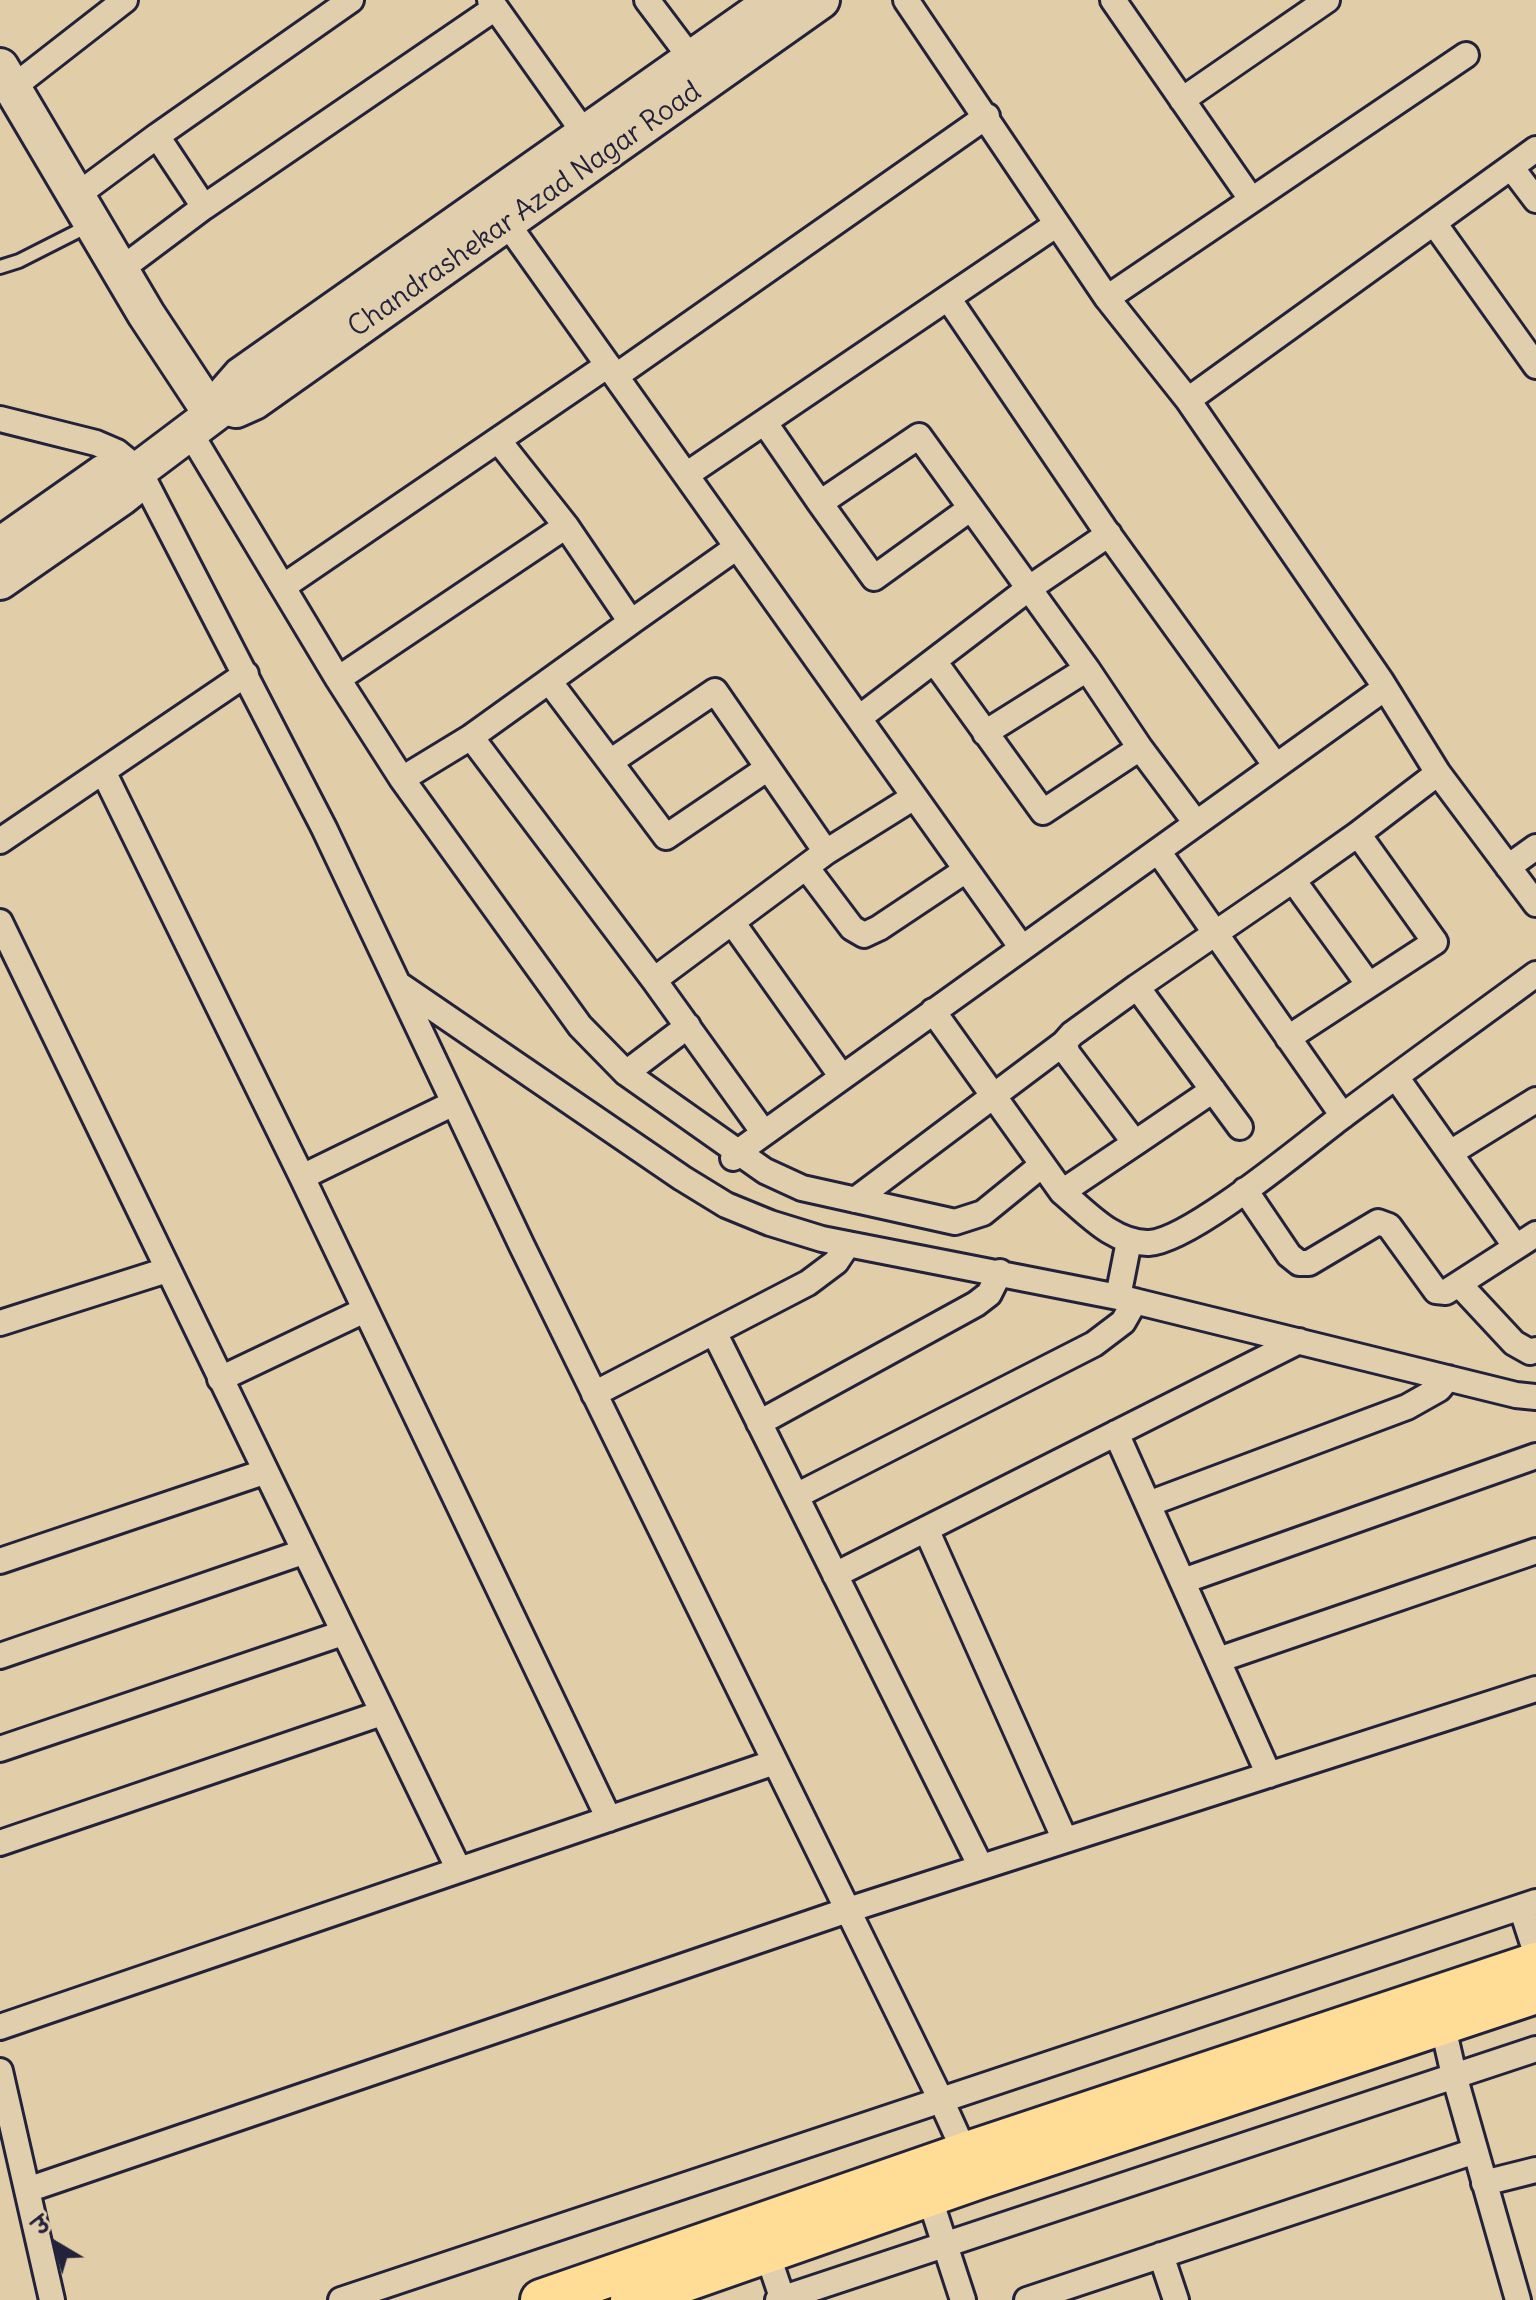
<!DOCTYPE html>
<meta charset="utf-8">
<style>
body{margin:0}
#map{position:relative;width:1536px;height:2300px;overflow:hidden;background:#e1cda8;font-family:Delius,"Playpen Sans Deva",sans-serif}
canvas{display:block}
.north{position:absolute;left:16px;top:2204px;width:80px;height:80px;-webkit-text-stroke:6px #e1ceac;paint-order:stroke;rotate:322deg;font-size:22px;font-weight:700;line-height:32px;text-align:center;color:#22223b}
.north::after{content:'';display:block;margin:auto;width:28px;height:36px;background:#22223b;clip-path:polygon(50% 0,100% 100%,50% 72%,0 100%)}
</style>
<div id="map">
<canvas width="1536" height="2300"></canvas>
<div class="north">उ</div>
</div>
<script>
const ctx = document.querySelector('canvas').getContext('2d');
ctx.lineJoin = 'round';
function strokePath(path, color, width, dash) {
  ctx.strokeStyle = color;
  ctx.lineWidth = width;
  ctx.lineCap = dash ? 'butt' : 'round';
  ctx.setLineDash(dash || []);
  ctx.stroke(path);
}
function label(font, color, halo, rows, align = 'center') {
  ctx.font = font + ' Delius,sans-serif';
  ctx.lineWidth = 6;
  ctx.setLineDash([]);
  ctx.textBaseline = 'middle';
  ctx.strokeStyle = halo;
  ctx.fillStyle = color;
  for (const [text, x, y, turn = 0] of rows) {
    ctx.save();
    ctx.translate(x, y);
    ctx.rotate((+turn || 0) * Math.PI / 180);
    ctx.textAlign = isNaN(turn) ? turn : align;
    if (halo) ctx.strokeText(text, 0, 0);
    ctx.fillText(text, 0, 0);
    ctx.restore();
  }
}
const lane = new Path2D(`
 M 0,267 L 19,261 L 90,225`);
const street = new Path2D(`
 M 351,0 L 157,136 L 204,207 L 495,8
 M 490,0 L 585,134
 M 647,0 L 699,69
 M 906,0 L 1107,298 L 1188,400 L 1381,681 L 1438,773 L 1536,904
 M 1113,0 L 1251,199
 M 12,88 L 125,0
 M 1182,100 L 1327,0
 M 1511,167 L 1536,200
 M 76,196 L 157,136
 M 499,212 L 1022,948
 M 1434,223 L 1536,366
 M 120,270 L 204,207
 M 948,298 L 1104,528 L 1276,766
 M 1107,298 L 1466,55
 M 616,376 L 987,116
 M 1188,400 L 1536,149
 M 0,419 L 96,443 L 117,452 L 139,470 L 324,828 L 522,1246 L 941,2100 L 970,2164
 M 765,423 L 820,503 L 919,436 L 1087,669
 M 189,431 L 338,679 L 402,779 L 580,1026 L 626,1073 L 738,1152 L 1385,688
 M 498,440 L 566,526 L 631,622 L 737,547
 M 686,475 L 1057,224
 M 820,503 L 874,578 L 971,508
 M 284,586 L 608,365
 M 934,661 L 1043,812 L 1140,748 L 1087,669 L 985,733
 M 338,679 L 566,526
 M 549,681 L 471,737 L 654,980 L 826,852 L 715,691 L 610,762 L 549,681 L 631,622
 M 859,718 L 1028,589 L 1109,534
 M 1140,748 L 1196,823
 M 610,762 L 666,837 L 768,768
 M 103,771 L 302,1177 L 609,1819
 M 402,779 L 471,737
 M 1358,834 L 1293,880 L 1369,985
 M 0,841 L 246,674
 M 1158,851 L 1343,1116
 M 826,852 L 914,797
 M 806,867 L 852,928 L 864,935 L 879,928 L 966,870
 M 1508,867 L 1536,847
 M 0,922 L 459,1870
 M 732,922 L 842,1077
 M 654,980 L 764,1133
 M 401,986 L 682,1178 L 726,1205 L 770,1223 L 822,1239 L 1118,1297 L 1516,1395 L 1536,1397
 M 1137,987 L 1293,880
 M 933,1011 L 1062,1192 L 1135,1143 L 1068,1054 L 1064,1043 L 1072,1034 L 1137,987 L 1240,1127
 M 1288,1038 L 1435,942 L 1358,834 L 1438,773
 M 626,1073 L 688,1026
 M 1396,1077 L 1516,1247 L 1536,1234
 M 1135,1143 L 1213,1090
 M 1450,1153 L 1536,1100
 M 733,1158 L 738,1152 L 765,1171 L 802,1188 L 955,1222 L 983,1213 L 1042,1165
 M 302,1177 L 454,1103
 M 1245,1190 L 1289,1255 L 1299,1263 L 1309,1263 L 1378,1222 L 1389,1226 L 1436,1291 L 1446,1292 L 1516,1247
 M 1062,1192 C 1087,1213 1114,1244 1149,1243 C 1190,1241 1303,1146 1340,1118 C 1405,1069 1471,1022 1536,974
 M 855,1200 L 1064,1043
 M 1459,1284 L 1514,1343 L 1530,1352 L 1536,1350
 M 1118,1297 L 1129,1241
 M 0,1323 L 167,1270
 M 714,1332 L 981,1867
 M 220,1379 L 365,1310
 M 594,1394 L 808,1283 L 836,1262 L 848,1244
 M 759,1423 L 976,1304 L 989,1294 L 1000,1272
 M 1116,1433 L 1269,1775
 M 796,1496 L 1094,1344 L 1123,1322 L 1135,1301
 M 1148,1504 L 1407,1407 L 1439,1389 L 1448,1378
 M 926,1529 L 1065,1840
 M 0,1561 L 264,1472
 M 835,1575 L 1299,1341
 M 1183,1581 L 1536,1456
 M 0,1656 L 303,1552
 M 1218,1660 L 1536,1551
 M 0,1749 L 343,1633
 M 0,1843 L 382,1713
 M 1521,1907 L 1536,1953
 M 1440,2014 L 1454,2075 L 1518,2300
 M 0,2027 L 775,1762
 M 0,2071 L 52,2300
 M 1484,2183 L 1536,2170
 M 27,2190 L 848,1910 L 1536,1689
 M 929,2196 L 963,2300
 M 767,2253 L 783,2300
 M 1161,2255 L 1176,2300
 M 341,2300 L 1536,1902
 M 778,2300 L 1536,2049
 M 1027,2300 L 1475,2151`);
const secondary = new Path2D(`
 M 0,67 L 146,314 L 212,414
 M 224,406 L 236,409 L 254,401 L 821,0
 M 139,470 L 224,406 L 227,392 L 241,376 L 775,0
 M 0,546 L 104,473 L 119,468 L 139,470
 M 0,581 L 121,497 L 131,489 L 139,470`);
const primary = new Path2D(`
 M 541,2300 L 965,2153 L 1536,1963
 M 631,2300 L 977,2179 L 1536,1993`);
const streetNames = [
 ["Chandrashekar Azad Nagar Road",525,210,-35]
];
strokePath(lane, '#22223b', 18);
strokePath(street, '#22223b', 30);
strokePath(secondary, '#22223b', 42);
strokePath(primary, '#22223b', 46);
strokePath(lane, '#e1ceac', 12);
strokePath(street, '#e1ceac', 24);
strokePath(secondary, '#e1ceac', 36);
strokePath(primary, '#ffdd96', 40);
label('28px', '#22223b', '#e1ceac', streetNames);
</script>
